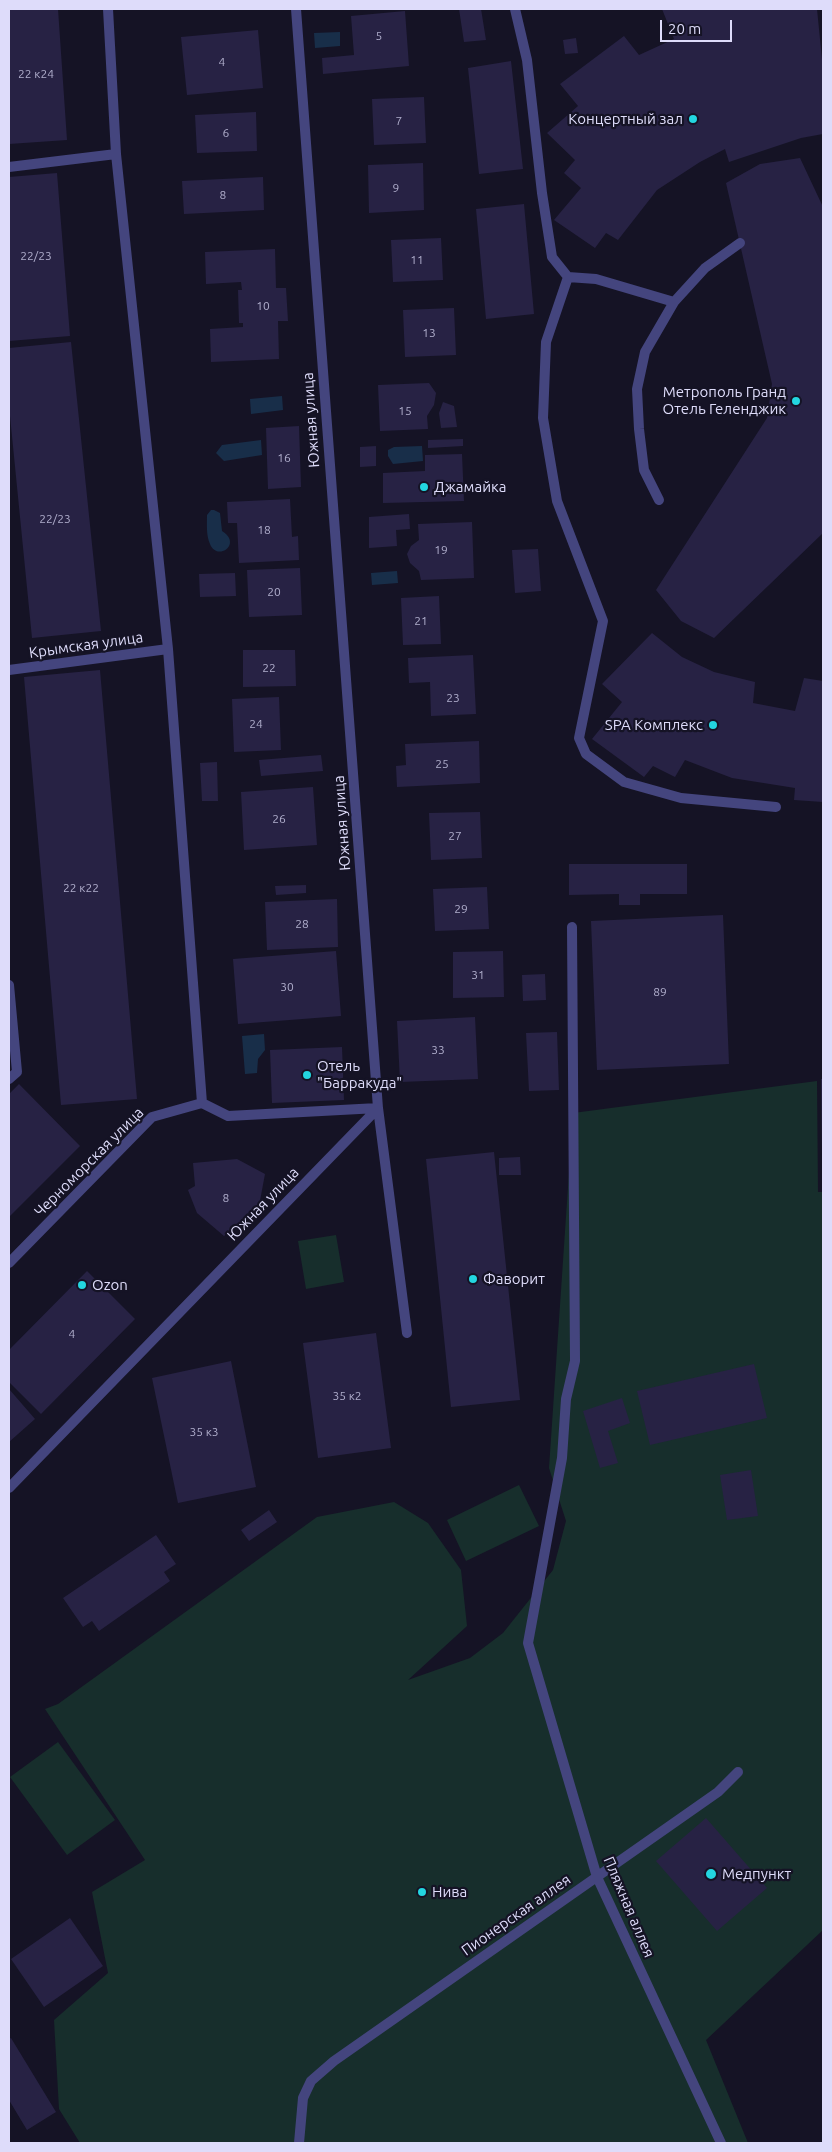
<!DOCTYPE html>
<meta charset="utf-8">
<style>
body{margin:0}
#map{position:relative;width:832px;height:2152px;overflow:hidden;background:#151325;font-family:Ubuntu,sans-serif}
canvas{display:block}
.frame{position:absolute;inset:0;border:10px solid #dedcfa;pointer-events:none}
.scale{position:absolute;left:660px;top:20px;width:72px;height:22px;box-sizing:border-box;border:2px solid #dedcfa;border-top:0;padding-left:6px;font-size:15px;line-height:18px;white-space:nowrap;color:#dedcfa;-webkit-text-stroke:4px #151325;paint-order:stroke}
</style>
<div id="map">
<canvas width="832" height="2152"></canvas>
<div class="frame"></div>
<div class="scale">20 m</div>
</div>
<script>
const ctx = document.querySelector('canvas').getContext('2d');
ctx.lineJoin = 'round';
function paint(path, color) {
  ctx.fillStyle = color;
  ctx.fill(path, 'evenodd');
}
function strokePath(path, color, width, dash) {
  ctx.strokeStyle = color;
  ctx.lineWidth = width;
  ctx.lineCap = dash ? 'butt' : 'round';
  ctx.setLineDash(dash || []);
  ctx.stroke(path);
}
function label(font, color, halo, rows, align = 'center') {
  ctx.font = font + ' Ubuntu,sans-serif';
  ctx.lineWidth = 4.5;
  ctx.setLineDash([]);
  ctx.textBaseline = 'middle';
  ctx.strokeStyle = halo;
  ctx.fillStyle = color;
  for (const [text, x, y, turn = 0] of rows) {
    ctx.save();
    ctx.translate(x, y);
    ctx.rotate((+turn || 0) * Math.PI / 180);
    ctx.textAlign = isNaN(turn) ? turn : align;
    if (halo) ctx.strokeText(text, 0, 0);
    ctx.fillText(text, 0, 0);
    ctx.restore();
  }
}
const green = new Path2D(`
 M 817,1081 L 818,1192 L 823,1192 L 823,1930 L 706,2040 L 748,2143 L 80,2143 L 59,2109 L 54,2020 L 108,1973 L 92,1892 L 145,1860 L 45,1709 L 58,1704 L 317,1517 L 394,1502 L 428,1523 L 461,1570 L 467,1626 L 408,1680 L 470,1658 L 503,1633 L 553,1570 L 566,1521 L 549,1468 L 573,1113 Z
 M 336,1235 L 344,1282 L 306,1289 L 298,1241 Z
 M 519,1485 L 539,1526 L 466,1561 L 447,1520 Z
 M 58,1742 L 115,1820 L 67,1855 L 10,1777 Z`);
const water = new Path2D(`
 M 340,32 L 340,46 L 315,48 L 314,33 Z
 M 282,396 L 283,410 L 251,414 L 250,399 Z
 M 261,440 L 262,455 L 224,461 L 216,453 L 222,445 Z
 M 422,446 L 423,461 L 393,464 L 388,456 L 388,450 L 394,447 Z
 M 211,510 L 214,510 L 220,513 L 222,531 C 243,544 217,562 210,544 C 206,535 207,524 207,515 Z
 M 397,571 L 398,583 L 372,585 L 371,573 Z
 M 264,1034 L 265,1050 L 258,1059 L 257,1073 L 245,1074 L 242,1036 Z`);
const building = new Path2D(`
 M 9,9 L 58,9 L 67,140 L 9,144 Z
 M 459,9 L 481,9 L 486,40 L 464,42 Z
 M 662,9 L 817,9 L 823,69 L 823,134 L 801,138 L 729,162 L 725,149 L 700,162 L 657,190 L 618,240 L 606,233 L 595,248 L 554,220 L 581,188 L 564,173 L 575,160 L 547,133 L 578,106 L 560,84 L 624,36 L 639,55 L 674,39 Z
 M 405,11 L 409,66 L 323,74 L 322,58 L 354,55 L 351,16 Z
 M 258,30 L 263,88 L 187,95 L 181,37 Z
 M 576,38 L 578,53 L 565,54 L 563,40 Z
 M 511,61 L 523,169 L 479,174 L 468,68 Z
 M 424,97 L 426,143 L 374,145 L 372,99 Z
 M 256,112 L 257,151 L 197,153 L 195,115 Z
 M 800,158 L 823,207 L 823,533 L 714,638 L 681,621 L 656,590 L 767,418 L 772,384 L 726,183 L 760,164 Z
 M 423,163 L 424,210 L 369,213 L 368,165 Z
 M 57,173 L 70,336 L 9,341 L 9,177 Z
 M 263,177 L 264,210 L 184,214 L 182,181 Z
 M 524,204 L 534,314 L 486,319 L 476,209 Z
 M 441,238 L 443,280 L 393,282 L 391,240 Z
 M 275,249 L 276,288 L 286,288 L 288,321 L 278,321 L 279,359 L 211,362 L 210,329 L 243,327 L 243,323 L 239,323 L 238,290 L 242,290 L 241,282 L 206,284 L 205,252 Z
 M 454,308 L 456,355 L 405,357 L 403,310 Z
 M 71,342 L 101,631 L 32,638 L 9,406 L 9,348 Z
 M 429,383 L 436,393 L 434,405 L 427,416 L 428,429 L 380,431 L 378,385 Z
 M 443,402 L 454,406 L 457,427 L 441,428 L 439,413 Z
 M 299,426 L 301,487 L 268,489 L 266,428 Z
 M 463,439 L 463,446 L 428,448 L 428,440 Z
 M 376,446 L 376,466 L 360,467 L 360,447 Z
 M 462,454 L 464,501 L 383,503 L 383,473 L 425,471 L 425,455 Z
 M 290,499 L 292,537 L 298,536 L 299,560 L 239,563 L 237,523 L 228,523 L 227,502 Z
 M 409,514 L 410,529 L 396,530 L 397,546 L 369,548 L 369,517 Z
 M 472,522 L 474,578 L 421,580 L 419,571 L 410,563 L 407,554 L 411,546 L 419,540 L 418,524 Z
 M 538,549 L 541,591 L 515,593 L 512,550 Z
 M 300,568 L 302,615 L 249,617 L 247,570 Z
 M 235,573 L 236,596 L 200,597 L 199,574 Z
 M 439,596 L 441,644 L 403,645 L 401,598 Z
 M 652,633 L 682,657 L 714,672 L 755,682 L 753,703 L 795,711 L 804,678 L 823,681 L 823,802 L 794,800 L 795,788 L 732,778 L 685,760 L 675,777 L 653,766 L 644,777 L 592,739 L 622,702 L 602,684 Z
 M 243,650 L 295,650 L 296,686 L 243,687 Z
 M 473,655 L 476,714 L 431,716 L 430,682 L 409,683 L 408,658 Z
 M 100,670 L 137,1099 L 61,1105 L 24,677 Z
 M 279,697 L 281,750 L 234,752 L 232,699 Z
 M 479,741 L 480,783 L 397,787 L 396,766 L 406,765 L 405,744 Z
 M 321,755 L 323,771 L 261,776 L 259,760 Z
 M 217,762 L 218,801 L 202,801 L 200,763 Z
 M 313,787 L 317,845 L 244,850 L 241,792 Z
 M 480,812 L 482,858 L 431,860 L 429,813 Z
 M 569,864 L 687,864 L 687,894 L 640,894 L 640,905 L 619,905 L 619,894 L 569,895 Z
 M 306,885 L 306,893 L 276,895 L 275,886 Z
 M 487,887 L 489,929 L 435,931 L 433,889 Z
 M 337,899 L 338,947 L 267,950 L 265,902 Z
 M 723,915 L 729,1064 L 597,1070 L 591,921 Z
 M 336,951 L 341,1016 L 238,1024 L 233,959 Z
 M 503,951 L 504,997 L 453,998 L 453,952 Z
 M 545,974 L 546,1000 L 523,1001 L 522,975 Z
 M 475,1017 L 478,1079 L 400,1082 L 397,1021 Z
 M 557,1032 L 559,1090 L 529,1091 L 526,1033 Z
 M 342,1047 L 344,1100 L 272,1103 L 270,1050 Z
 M 821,1079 L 823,1079 L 823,1155 L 822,1155 Z
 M 19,1084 L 80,1146 L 9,1217 L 9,1094 Z
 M 494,1152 L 520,1400 L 451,1407 L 426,1159 Z
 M 520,1157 L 521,1175 L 499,1175 L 499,1158 Z
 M 237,1159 L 265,1174 L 259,1206 L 224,1236 L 197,1213 L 188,1190 L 195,1186 L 193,1163 Z
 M 87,1271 L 135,1319 L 41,1414 L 9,1382 L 9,1350 Z
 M 376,1333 L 391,1448 L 318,1458 L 303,1343 Z
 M 231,1361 L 256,1487 L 178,1503 L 152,1378 Z
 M 754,1364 L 767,1418 L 650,1445 L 637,1391 Z
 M 9,1389 L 35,1419 L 9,1442 Z
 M 622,1398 L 630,1423 L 608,1431 L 618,1463 L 600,1468 L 583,1411 Z
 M 751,1470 L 758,1516 L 727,1520 L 720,1475 Z
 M 269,1510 L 277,1522 L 249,1541 L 241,1530 Z
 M 156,1535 L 176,1564 L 164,1572 L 170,1581 L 99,1631 L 92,1621 L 83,1627 L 63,1598 Z
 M 706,1818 L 767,1888 L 717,1931 L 656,1861 Z
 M 70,1918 L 103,1966 L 44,2007 L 11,1959 Z
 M 11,2038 L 56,2112 L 27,2130 L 9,2100 L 9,2039 Z`);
const lane = new Path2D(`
 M 515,9 L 527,60 L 542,193 L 552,257 L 568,277
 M 674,302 L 596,279 L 568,277 L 546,342 L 543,418 L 557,501 L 603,621 L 579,738 L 586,754 L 624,782 L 681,798 L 776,807
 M 659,500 L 644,470 L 639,429 L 637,389 L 645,352 L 674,302 L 705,268 L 740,243
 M 572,927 L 575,1361 L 566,1399 L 562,1458 L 528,1643 L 597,1877 L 721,2143
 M 299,2143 L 303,2098 L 311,2081 L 334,2061 L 718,1792 L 738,1772`);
const street = new Path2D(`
 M 108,9 L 116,154 L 168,649 L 202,1103 L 228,1116 L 378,1108 L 407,1333
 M 9,167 L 116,154
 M 9,670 L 168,649
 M 9,985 L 17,1072 L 9,1079
 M 9,1263 L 152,1117 L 202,1103
 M 9,1488 L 378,1108 L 296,9`);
const markers = [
 [693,119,5,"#23d6e0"],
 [796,401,5,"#23d6e0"],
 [424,487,5,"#23d6e0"],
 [713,725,5,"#23d6e0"],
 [307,1075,5,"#23d6e0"],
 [473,1279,5,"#23d6e0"],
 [82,1285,5,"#23d6e0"],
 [711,1874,6,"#23d6e0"],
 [422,1892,5,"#23d6e0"]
];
const numberNames = [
 ["5",379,36],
 ["4",222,62],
 ["22 к24",36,74],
 ["7",399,121],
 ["6",226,133],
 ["9",396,188],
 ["8",223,195],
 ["22/23",36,256],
 ["11",417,260],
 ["10",263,306],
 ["13",429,333],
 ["15",405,411],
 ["16",284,458],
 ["22/23",55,519],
 ["18",264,530],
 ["19",441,550],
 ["20",274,592],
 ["21",421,621],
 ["22",269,668],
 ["23",453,698],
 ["24",256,724],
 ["25",442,764],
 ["26",279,819],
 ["27",455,836],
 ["22 к22",81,888],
 ["29",461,909],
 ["28",302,924],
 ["31",478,975],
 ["30",287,987],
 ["89",660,992],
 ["33",438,1050],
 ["8",226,1198],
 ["4",72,1334],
 ["35 к2",347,1396],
 ["35 к3",204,1432]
];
const poiNames = [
 ["Концертный зал",683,119,"right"],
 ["Метрополь Гранд",786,392,"right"],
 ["Отель Геленджик",786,409,"right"],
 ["Джамайка",434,487],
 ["SPA Комплекс",703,725,"right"],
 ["Отель",317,1066],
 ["\"Барракуда\"",317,1083],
 ["Фаворит",483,1279],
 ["Ozon",92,1285],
 ["Медпункт",722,1874],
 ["Нива",432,1892]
];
const streetNames = [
 ["Южная улица",311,420,-94],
 ["Крымская улица",86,645,-8],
 ["Южная улица",342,823,-94],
 ["Черноморская улица",89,1162,-45],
 ["Южная улица",263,1204,-46],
 ["Пляжная аллея",629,1907,67],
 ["Пионерская аллея",516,1915,-35]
];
paint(green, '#172e2c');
paint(water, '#182e49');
paint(building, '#272244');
strokePath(lane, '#44457e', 10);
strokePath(street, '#44457e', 10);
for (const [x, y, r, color] of markers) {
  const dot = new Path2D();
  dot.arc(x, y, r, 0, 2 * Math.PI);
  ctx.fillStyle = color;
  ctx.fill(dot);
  strokePath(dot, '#151325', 2);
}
label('12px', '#b0aecc', null, numberNames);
label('15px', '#dedcfa', '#151325', poiNames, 'left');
label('15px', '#dedcfa', '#151325', streetNames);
</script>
